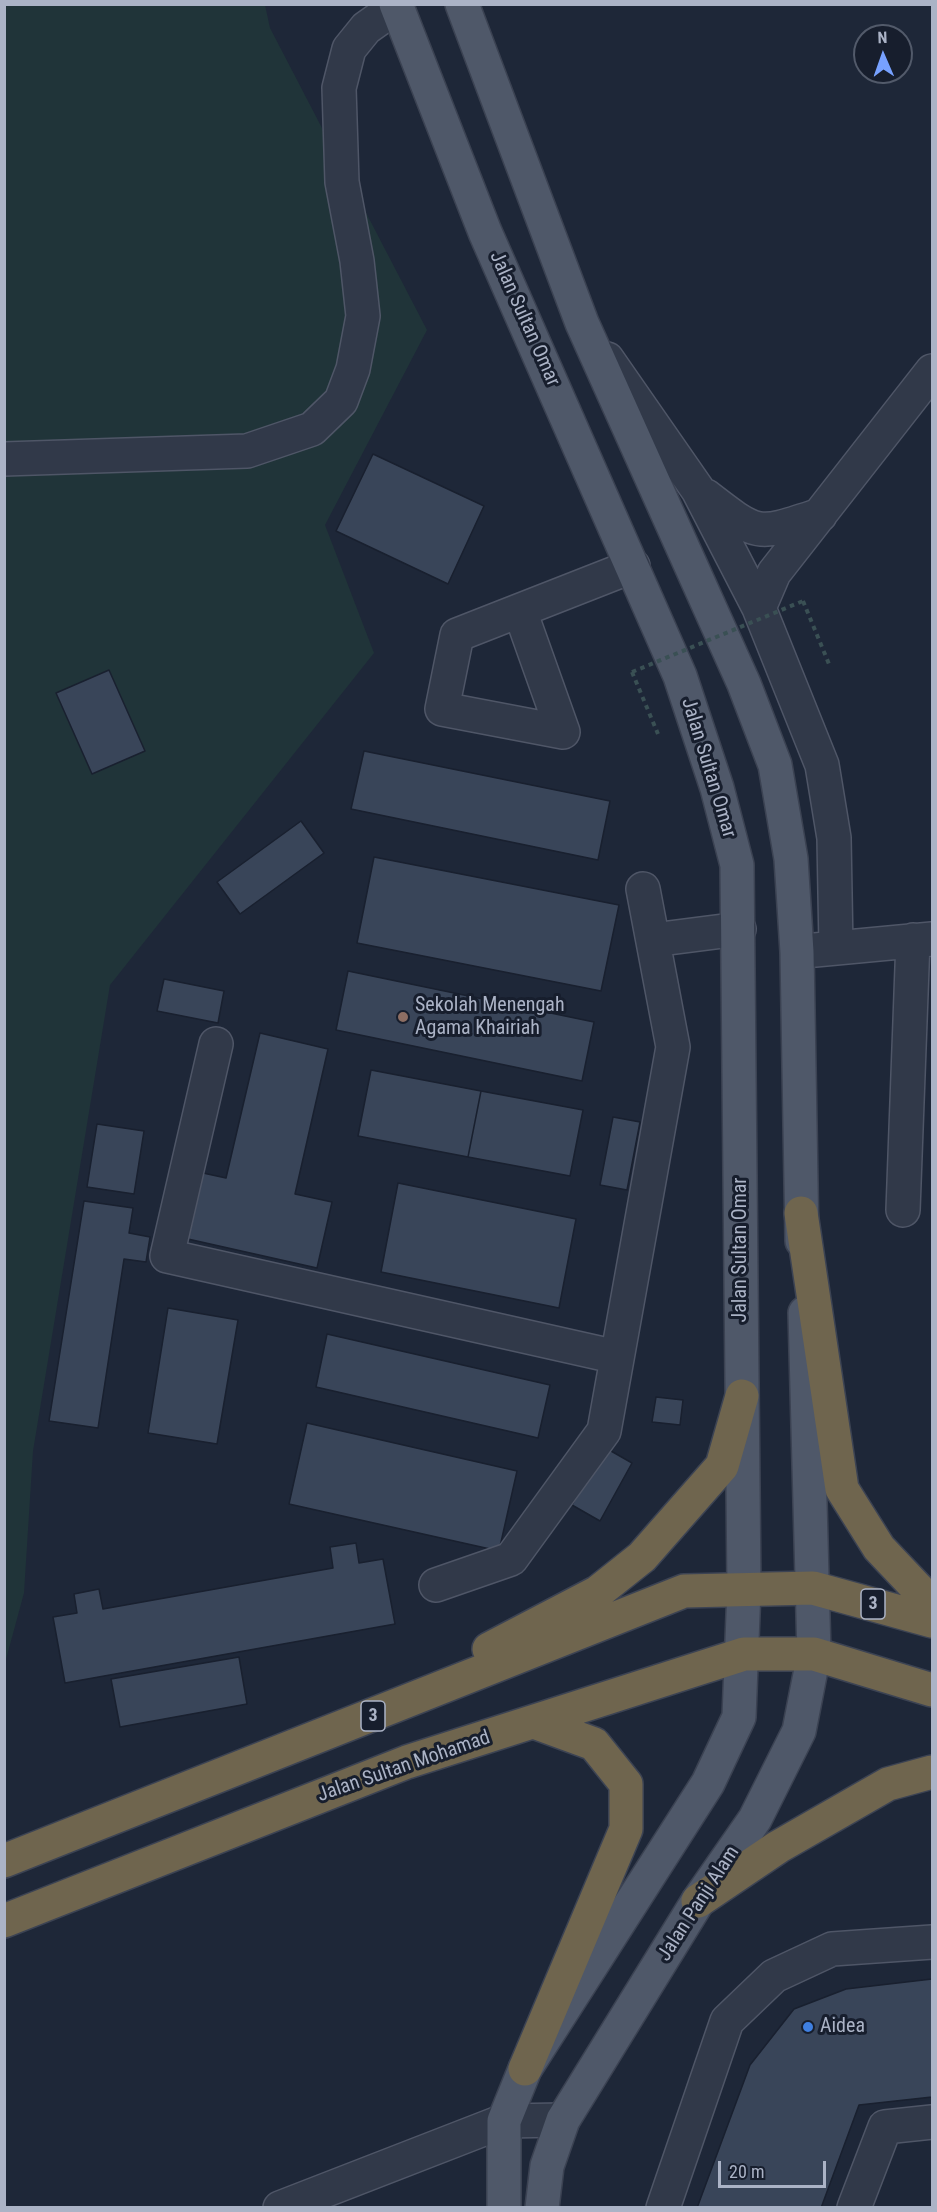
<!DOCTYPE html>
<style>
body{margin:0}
#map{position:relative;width:937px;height:2212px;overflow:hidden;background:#1e2738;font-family:"Roboto Condensed",sans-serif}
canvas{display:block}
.frame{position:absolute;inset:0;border:6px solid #abb3c6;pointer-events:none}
.north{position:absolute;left:853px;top:24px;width:60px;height:60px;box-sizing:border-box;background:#171e2d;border:2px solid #525a6a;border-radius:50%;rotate:358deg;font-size:16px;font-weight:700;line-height:24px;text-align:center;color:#abb3c6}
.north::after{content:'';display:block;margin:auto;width:21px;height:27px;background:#77a1ff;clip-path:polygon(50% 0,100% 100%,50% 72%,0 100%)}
.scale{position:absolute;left:718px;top:2161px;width:108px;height:27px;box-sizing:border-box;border:3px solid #abb3c6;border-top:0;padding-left:8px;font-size:18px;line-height:21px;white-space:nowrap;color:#abb3c6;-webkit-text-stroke:4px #171e2d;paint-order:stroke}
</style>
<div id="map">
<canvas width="937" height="2212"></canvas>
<div class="frame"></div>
<div class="north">N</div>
<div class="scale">20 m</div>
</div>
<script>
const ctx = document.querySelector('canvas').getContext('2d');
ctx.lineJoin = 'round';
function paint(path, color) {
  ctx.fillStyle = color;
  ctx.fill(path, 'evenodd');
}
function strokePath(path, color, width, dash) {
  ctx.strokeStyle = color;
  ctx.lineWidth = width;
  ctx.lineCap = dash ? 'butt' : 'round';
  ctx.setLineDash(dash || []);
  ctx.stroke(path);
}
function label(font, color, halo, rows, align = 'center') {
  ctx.font = font + ' "Roboto Condensed",sans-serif';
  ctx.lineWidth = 6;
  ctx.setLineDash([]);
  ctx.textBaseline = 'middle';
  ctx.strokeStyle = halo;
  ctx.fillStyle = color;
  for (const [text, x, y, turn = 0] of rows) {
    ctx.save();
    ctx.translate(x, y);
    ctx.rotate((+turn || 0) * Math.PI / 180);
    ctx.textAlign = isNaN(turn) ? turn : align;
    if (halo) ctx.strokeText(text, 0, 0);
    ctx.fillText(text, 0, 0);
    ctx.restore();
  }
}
const green = new Path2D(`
 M 5,5 L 265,5 L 270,28 L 427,330 L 325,525 L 374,653 L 110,985 L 33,1451 L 24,1593 L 5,1663 Z`);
const building = new Path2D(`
 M 373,454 L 484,506 L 448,584 L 336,531 Z
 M 109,670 L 145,751 L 92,774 L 56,693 Z
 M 364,751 L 610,801 L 598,860 L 351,809 Z
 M 301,821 L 324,853 L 240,914 L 217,882 Z
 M 374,857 L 619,905 L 601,991 L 357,943 Z
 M 348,971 L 594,1022 L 582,1081 L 336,1030 Z
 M 164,979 L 224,991 L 218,1023 L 157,1011 Z
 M 260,1033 L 328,1049 L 295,1194 L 332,1202 L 317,1268 L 188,1239 L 203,1173 L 226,1178 Z
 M 371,1070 L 481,1091 L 468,1157 L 358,1136 Z
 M 481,1091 L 583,1110 L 570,1176 L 468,1157 Z
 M 613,1117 L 640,1122 L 627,1190 L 600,1185 Z
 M 97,1124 L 144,1131 L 134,1194 L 87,1187 Z
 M 398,1183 L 576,1219 L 559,1308 L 381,1272 Z
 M 84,1201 L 133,1208 L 129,1233 L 150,1237 L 146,1262 L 124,1259 L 98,1428 L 49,1421 Z
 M 168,1308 L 238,1320 L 217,1444 L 148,1433 Z
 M 327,1334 L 550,1385 L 538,1438 L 316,1387 Z
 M 656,1397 L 683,1400 L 680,1425 L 652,1422 Z
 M 307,1423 L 517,1471 L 499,1551 L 289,1504 Z
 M 604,1447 L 632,1463 L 600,1521 L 572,1505 Z
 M 356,1543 L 359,1563 L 383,1559 L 395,1624 L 65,1683 L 53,1617 L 77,1613 L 74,1594 L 99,1589 L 103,1609 L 333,1568 L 330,1547 Z
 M 239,1657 L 247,1704 L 120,1727 L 111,1679 Z
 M 932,1979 L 932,2097 L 859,2105 L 821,2208 L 697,2208 L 750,2065 L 794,2009 L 846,1989 Z`);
const path = new Path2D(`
 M 803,601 L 829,664
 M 632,672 L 658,734`);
const minor = new Path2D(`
 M 607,359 L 698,490 L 759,608 L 822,765 L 834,838 L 836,948
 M 4,459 L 247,451 L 312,429 L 341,401 L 353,369 L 363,316 L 357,261 L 342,182 L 339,88 L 349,49 L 366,28 L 397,6
 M 706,496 C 759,537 756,536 820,515
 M 759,608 L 774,573 L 932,371
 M 520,611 L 563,732 L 442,709 L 457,635 L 633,566
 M 653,940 L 739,929
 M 815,950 L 932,939
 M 216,1044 L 167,1256 L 617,1357
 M 903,1210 L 913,940
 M 436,1585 L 511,1559 L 604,1431 L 673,1047 L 643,889
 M 280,2208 L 504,2121 L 563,2120
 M 663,2208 L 727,2021 L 774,1976 L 832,1949 L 932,1942
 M 854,2208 L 885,2127 L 932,2122`);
const major = new Path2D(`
 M 396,4 L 485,232 L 680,676 L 717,788 L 737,865 L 744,1589 L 739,1717 L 708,1783 L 525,2069 L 504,2121 L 504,2208
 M 462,4 L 582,323 L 744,684 L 775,765 L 791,859 L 797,952 L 802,1241
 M 542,2208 L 547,2166 L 563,2120 L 698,1901 L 755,1819 L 799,1731 L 814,1654 L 805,1313`);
const highway = new Path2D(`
 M 801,1213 L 842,1489 L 879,1548 L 932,1604
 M 489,1649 L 598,1592 L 642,1557 L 722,1466 L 742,1396
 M 4,1861 L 684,1591 L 813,1588 L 932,1621
 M 698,1901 L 778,1847 L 888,1784 L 932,1772
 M 4,1921 L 407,1762 L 744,1654 L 814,1654 L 932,1690
 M 525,2069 L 626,1829 L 626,1784 L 594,1744 L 534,1722`);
const pathBridge = new Path2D(`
 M 632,672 L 803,601`);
const markers = [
 [403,1017,6,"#8d6e63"],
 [808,2027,6,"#3f7fe0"]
];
const shields = [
 [873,1604,24],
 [373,1716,24]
];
const shieldNames = [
 ["3",873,1604],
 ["3",373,1716]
];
const streetNames = [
 ["Jalan Sultan Omar",524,319,66],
 ["Jalan Sultan Omar",708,768,73],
 ["Jalan Sultan Omar",741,1250,-90],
 ["Jalan Sultan Mohamad",404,1767,-19],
 ["Jalan Panji Alam",699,1904,-57]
];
const poiNames = [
 ["Sekolah Menengah",415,1006],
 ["Agama Khairiah",415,1029],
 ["Aidea",820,2027]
];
paint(green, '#203439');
paint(building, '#394559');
strokePath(building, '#19202f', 1.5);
strokePath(minor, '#4f5667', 36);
strokePath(major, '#3b4252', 36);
strokePath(highway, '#3c4353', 36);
strokePath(path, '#3a5054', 4, [4.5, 4.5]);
strokePath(minor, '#313949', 33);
strokePath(major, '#4f5869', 33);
strokePath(highway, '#6f654e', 33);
strokePath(pathBridge, '#3a5054', 4, [4.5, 4.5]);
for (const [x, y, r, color] of markers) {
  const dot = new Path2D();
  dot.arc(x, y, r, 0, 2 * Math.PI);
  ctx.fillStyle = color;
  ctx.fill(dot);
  strokePath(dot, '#171e2d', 2);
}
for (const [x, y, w] of shields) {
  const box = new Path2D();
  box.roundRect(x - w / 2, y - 15, w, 30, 4.5);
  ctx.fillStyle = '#171e2d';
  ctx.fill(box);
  strokePath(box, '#abb3c6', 1.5);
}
label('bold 18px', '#abb3c6', null, shieldNames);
label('20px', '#abb3c6', '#171e2d', streetNames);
label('20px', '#abb3c6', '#171e2d', poiNames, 'left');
</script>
